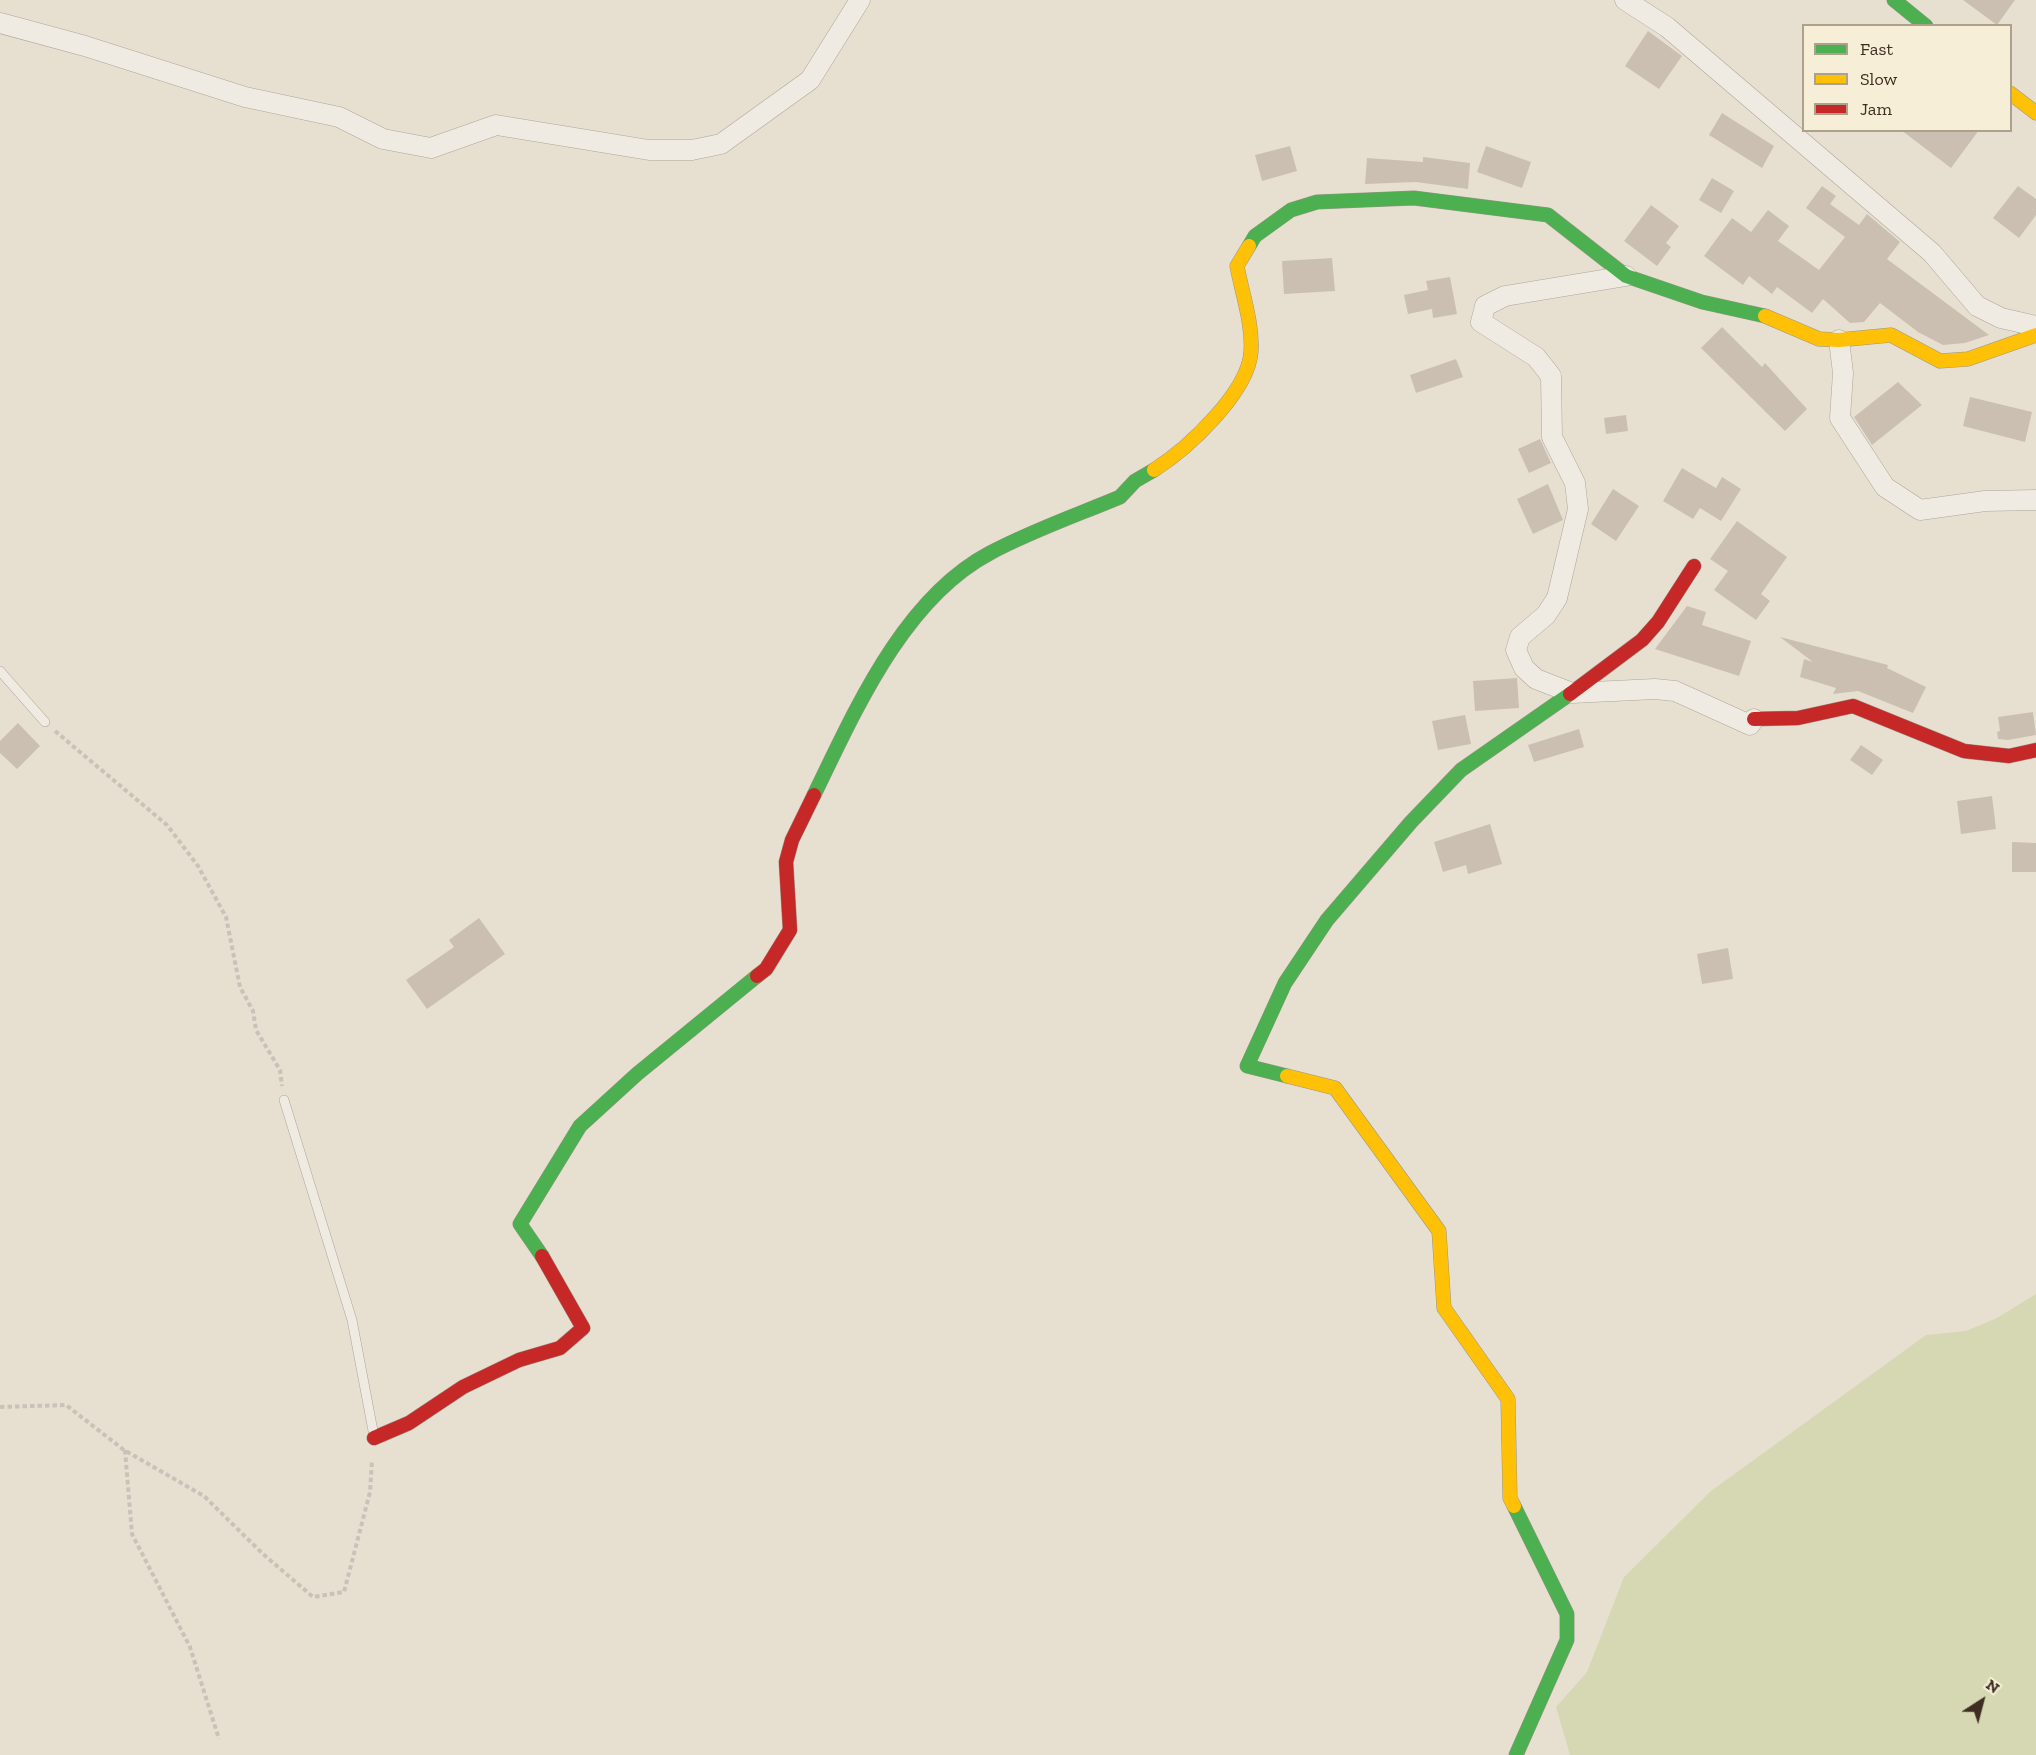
<!DOCTYPE html>
<style>
body{margin:0}
#map{position:relative;width:2036px;height:1755px;overflow:hidden;background:#e7e0d1;font-family:"Zilla Slab",serif}
canvas{display:block}
.legend{position:absolute;left:1802px;top:24px;width:210px;height:108px;box-sizing:border-box;background:#f7eed8;border:2px solid #ada18e;margin:0;padding:8px 10px;list-style:none;font-size:18px;color:#3d2e20}
.legend li{display:flex;align-items:center;gap:12px;height:30px}
.legend b{width:30px;border:2px solid #ada18e}
.north{position:absolute;left:1952px;top:1671px;width:60px;height:60px;-webkit-text-stroke:4px #f7eed8;paint-order:stroke;rotate:36deg;font-size:16px;font-weight:700;line-height:24px;text-align:center;color:#3d2e20}
.north::after{content:'';display:block;margin:auto;width:21px;height:27px;background:#3d2e20;clip-path:polygon(50% 0,100% 100%,50% 72%,0 100%)}
</style>
<div id="map">
<canvas width="2036" height="1755"></canvas>
<ul class="legend">
<li><b style="height:8px;background:#4caf50"></b>Fast</li>
<li><b style="height:8px;background:#ffc107"></b>Slow</li>
<li><b style="height:8px;background:#c62828"></b>Jam</li>
</ul>
<div class="north">N</div>
</div>
<script>
const ctx = document.querySelector('canvas').getContext('2d');
ctx.lineJoin = 'round';
function paint(path, color) {
  ctx.fillStyle = color;
  ctx.fill(path, 'evenodd');
}
function strokePath(path, color, width, dash) {
  ctx.strokeStyle = color;
  ctx.lineWidth = width;
  ctx.lineCap = dash ? 'butt' : 'round';
  ctx.setLineDash(dash || []);
  ctx.stroke(path);
}
const green = new Path2D(`
 M 2036,1294 L 2036,1755 L 1570,1755 L 1556,1707 L 1587,1672 L 1624,1577 L 1711,1491 L 1926,1335 L 1966,1331 L 1997,1318 Z`);
const building = new Path2D(`
 M 1963,0 L 2015,0 L 1997,25 Z
 M 1648,31 L 1682,56 L 1659,89 L 1625,66 Z
 M 1722,113 L 1774,146 L 1762,168 L 1709,135 Z
 M 1901,130 L 1979,130 L 1951,168 Z
 M 1290,146 L 1297,171 L 1262,181 L 1255,155 Z
 M 1486,146 L 1531,162 L 1522,188 L 1477,172 Z
 M 1423,157 L 1470,163 L 1468,189 L 1416,182 L 1365,184 L 1367,158 L 1423,162 Z
 M 1712,178 L 1734,191 L 1721,213 L 1699,200 Z
 M 1822,186 L 1836,196 L 1830,204 L 1859,225 L 1867,214 L 1900,242 L 1887,259 L 1989,335 L 1965,343 L 1943,345 L 1918,332 L 1880,303 L 1864,322 L 1850,323 L 1823,299 L 1812,313 L 1777,287 L 1772,294 L 1749,276 L 1743,285 L 1704,256 L 1732,218 L 1751,232 L 1768,210 L 1789,226 L 1778,241 L 1819,270 L 1845,237 L 1806,208 Z
 M 2018,186 L 2036,199 L 2036,215 L 2019,238 L 1993,218 Z
 M 1651,205 L 1679,226 L 1666,243 L 1671,247 L 1657,266 L 1624,241 Z
 M 1332,258 L 1335,291 L 1284,294 L 1282,261 Z
 M 1450,277 L 1457,314 L 1433,318 L 1432,309 L 1408,314 L 1404,295 L 1428,290 L 1426,281 Z
 M 1722,327 L 1762,367 L 1765,363 L 1807,409 L 1785,431 L 1701,348 Z
 M 1456,359 L 1463,377 L 1416,393 L 1410,375 Z
 M 1898,382 L 1922,405 L 1872,445 L 1854,417 Z
 M 1970,397 L 2032,412 L 2025,442 L 1963,426 Z
 M 1626,415 L 1628,431 L 1606,434 L 1604,418 Z
 M 1540,439 L 1551,463 L 1529,473 L 1518,449 Z
 M 1682,468 L 1716,488 L 1722,477 L 1741,489 L 1721,521 L 1700,508 L 1693,519 L 1663,501 Z
 M 1548,484 L 1563,520 L 1533,534 L 1517,499 Z
 M 1613,489 L 1639,506 L 1616,541 L 1591,524 Z
 M 1737,521 L 1787,557 L 1761,594 L 1770,601 L 1756,620 L 1714,590 L 1728,571 L 1710,559 Z
 M 1687,606 L 1706,612 L 1702,625 L 1751,641 L 1739,676 L 1655,649 Z
 M 1780,637 L 1888,665 L 1887,668 L 1926,687 L 1913,713 L 1858,691 L 1833,694 L 1836,688 L 1800,677 L 1804,659 L 1813,662 Z
 M 1517,678 L 1519,708 L 1475,711 L 1473,681 Z
 M 2033,712 L 2036,735 L 2008,740 L 1998,739 L 1997,732 L 2000,731 L 1998,717 Z
 M 1465,715 L 1471,744 L 1438,750 L 1432,721 Z
 M 18,723 L 40,746 L 17,769 L 0,753 L 0,741 Z
 M 1579,729 L 1584,747 L 1534,762 L 1528,745 Z
 M 1861,745 L 1883,760 L 1872,775 L 1850,760 Z
 M 1992,796 L 1996,829 L 1961,834 L 1957,801 Z
 M 1490,824 L 1502,864 L 1468,874 L 1466,865 L 1443,872 L 1434,842 Z
 M 2012,842 L 2036,843 L 2036,872 L 2012,872 Z
 M 479,918 L 505,954 L 427,1009 L 406,980 L 454,947 L 449,940 Z
 M 1728,948 L 1733,979 L 1702,984 L 1697,954 Z`);
const path = new Path2D(`
 M 55,731 L 167,825 L 198,866 L 226,917 L 240,987 L 253,1011 L 256,1030 L 280,1070 L 282,1086
 M 0,1407 L 66,1405 L 124,1450 L 204,1496 L 263,1554 L 313,1597 L 344,1592 L 370,1492 L 372,1460
 M 125,1450 L 132,1534 L 190,1647 L 219,1739`);
const lane = new Path2D(`
 M 0,671 L 45,722
 M 284,1100 L 352,1320 L 374,1436`);
const street = new Path2D(`
 M 1625,0 L 1667,27 L 1932,253 L 1977,306 L 2001,318 L 2036,326
 M 0,23 L 85,46 L 245,97 L 339,117 L 383,139 L 431,148 L 496,125 L 649,150 L 692,150 L 721,144 L 810,80 L 860,0
 M 1626,276 L 1505,296 L 1485,306 L 1481,322 L 1536,357 L 1551,376 L 1552,437 L 1575,483 L 1578,509 L 1557,598 L 1546,615 L 1520,637 L 1516,650 L 1524,668 L 1536,679 L 1572,693 L 1655,689 L 1675,691 L 1750,725 L 1754,719
 M 1839,340 L 1843,373 L 1840,418 L 1885,487 L 1920,510 L 1985,501 L 2036,500`);
const fast = new Path2D(`
 M 1894,0 L 1926,26
 M 1249,246 L 1255,236 L 1291,210 L 1317,202 L 1414,198 L 1548,215 L 1626,276 L 1702,302 L 1765,316
 M 814,795 C 855,711 903,599 990,553 C 1031,531 1077,515 1120,497 L 1135,481 L 1154,470
 M 1287,1076 L 1247,1066 L 1285,983 L 1327,920 L 1411,822 L 1461,770 L 1570,694
 M 542,1256 L 520,1224 L 580,1126 L 637,1074 L 757,976
 M 1514,1506 L 1567,1614 L 1567,1640 L 1516,1755`);
const slow = new Path2D(`
 M 2010,93 L 2036,113
 M 1765,316 L 1819,339 L 1839,340 L 1891,335 L 1940,361 L 1968,359 L 2036,335
 M 1154,470 C 1187,449 1248,393 1251,352 C 1253,324 1242,293 1237,266 L 1249,246
 M 1287,1076 L 1335,1088 L 1439,1231 L 1444,1308 L 1508,1399 L 1510,1498 L 1514,1506`);
const jam = new Path2D(`
 M 1570,694 L 1642,640 L 1658,622 L 1694,566
 M 1754,719 L 1798,718 L 1853,706 L 1964,751 L 2009,756 L 2036,750
 M 757,976 L 766,969 L 790,930 L 786,862 L 792,840 L 814,795
 M 374,1438 L 409,1423 L 463,1387 L 519,1360 L 560,1348 L 583,1328 L 542,1256`);
paint(green, '#d6d7b3');
paint(building, '#cbbfb2');
strokePath(lane, '#ada599', 10);
strokePath(street, '#ada599', 21);
strokePath(fast, '#9c958a', 15);
strokePath(slow, '#9c958a', 15);
strokePath(jam, '#9c958a', 15);
strokePath(path, '#c8c2b9', 4, [4.5, 3]);
strokePath(lane, '#efebe3', 9);
strokePath(street, '#efebe3', 20);
strokePath(fast, '#4caf50', 14);
strokePath(slow, '#ffc107', 14);
strokePath(jam, '#c62828', 14);
</script>
